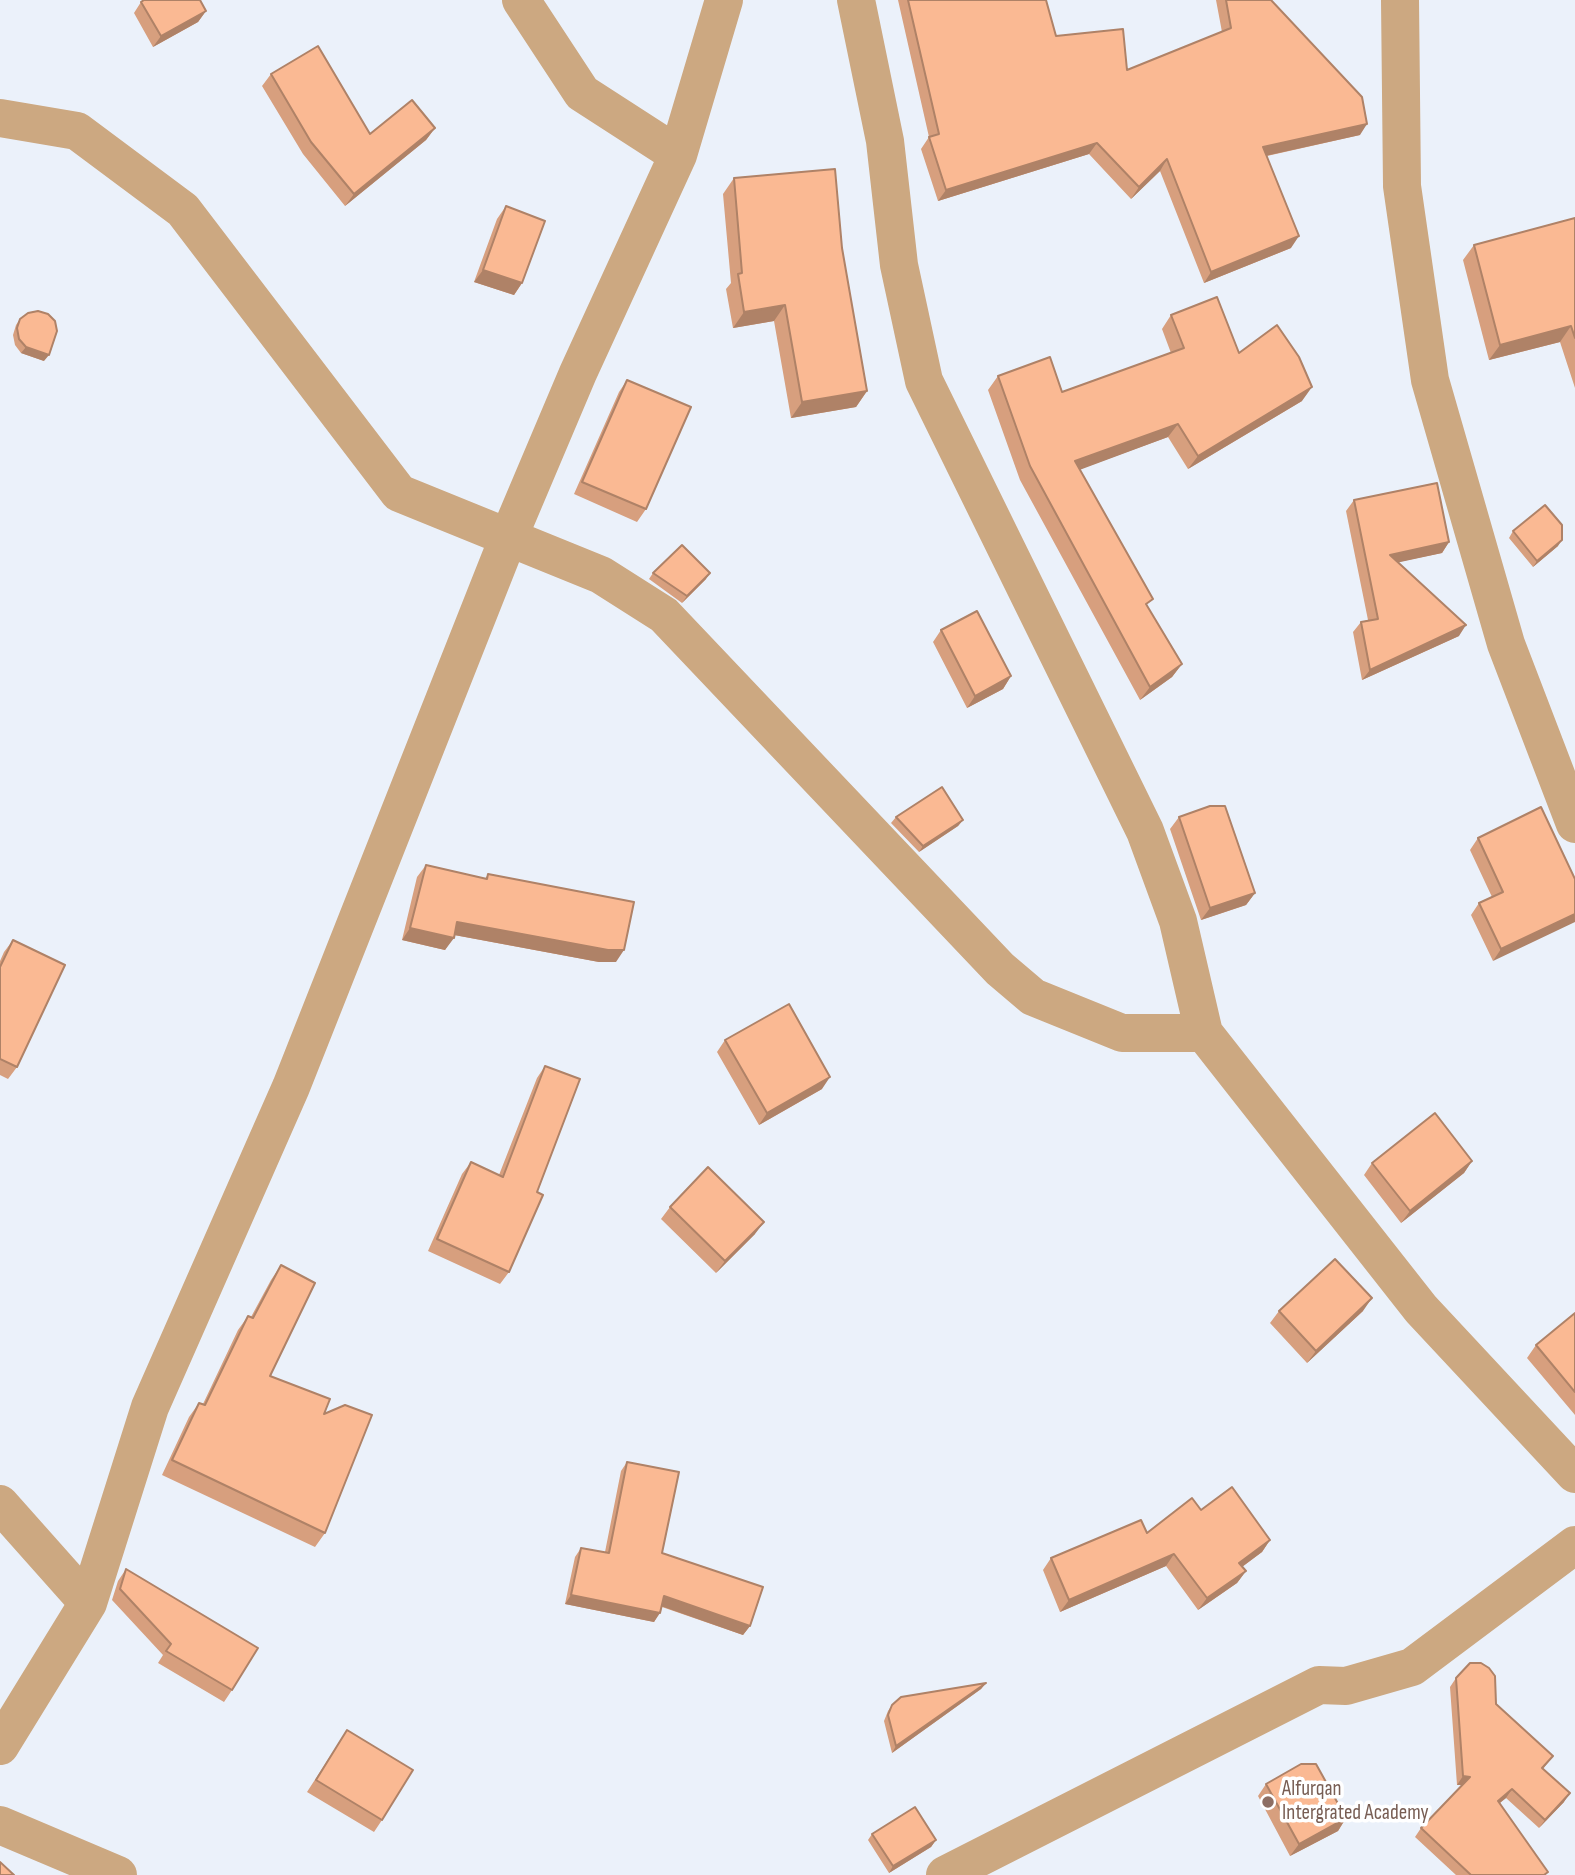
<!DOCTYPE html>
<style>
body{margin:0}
canvas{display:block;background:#ebf1fa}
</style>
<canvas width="1575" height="1875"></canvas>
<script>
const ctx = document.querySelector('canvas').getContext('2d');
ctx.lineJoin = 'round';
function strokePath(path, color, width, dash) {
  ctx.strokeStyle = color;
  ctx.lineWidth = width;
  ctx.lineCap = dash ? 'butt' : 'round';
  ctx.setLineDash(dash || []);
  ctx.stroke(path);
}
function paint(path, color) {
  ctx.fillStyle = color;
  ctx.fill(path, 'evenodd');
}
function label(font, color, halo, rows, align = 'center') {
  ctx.font = font + ' "Sofia Sans Condensed",sans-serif';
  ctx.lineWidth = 7;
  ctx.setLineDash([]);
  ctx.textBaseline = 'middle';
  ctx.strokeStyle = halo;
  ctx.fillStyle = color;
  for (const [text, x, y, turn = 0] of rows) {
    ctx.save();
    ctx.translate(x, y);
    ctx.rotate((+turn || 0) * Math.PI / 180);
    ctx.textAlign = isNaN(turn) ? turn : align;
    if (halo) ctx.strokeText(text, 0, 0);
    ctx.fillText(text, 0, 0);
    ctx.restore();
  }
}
const minor = new Path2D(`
 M 521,0 L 582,93 L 678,155
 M 856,0 L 885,141 L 899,265 L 924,381 L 1145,831 L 1178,921 L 1204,1033 L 1421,1309 L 1575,1474
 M 1400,0 L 1402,186 L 1430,380 L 1506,644 L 1575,824
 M 0,118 L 77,131 L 183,210 L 399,493 L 601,575 L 664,615 L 1000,969 L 1033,997 L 1122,1033 L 1204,1033
 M 0,1504 L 88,1603
 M 0,1746 L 88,1603 L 150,1407 L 291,1087 L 509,536 L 578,373 L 678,155 L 724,0
 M 0,1825 L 118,1875
 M 945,1875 L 1319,1685 L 1346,1686 L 1412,1667 L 1575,1545`);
const wall = new Path2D(`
 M 898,0 L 1046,0 L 1056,36 L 1127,70 L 1222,32 L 1216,0 L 1271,0 L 1360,135 L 1267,156 L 1291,248 L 1204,283 L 1160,171 L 1131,199 L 1089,154 L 938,201 L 921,149 L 929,137 Z
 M 141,2 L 206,11 L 198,22 L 153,47 L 134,13 Z
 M 271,74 L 370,134 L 435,128 L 426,140 L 345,206 L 303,154 L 262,86 Z
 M 734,178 L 842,248 L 867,391 L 856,407 L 791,418 L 774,321 L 733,328 L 726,289 L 731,283 L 723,194 Z
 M 506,206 L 522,283 L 514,295 L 474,282 L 497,219 Z
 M 1575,218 L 1575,388 L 1560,342 L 1489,360 L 1463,260 L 1474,245 Z
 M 1171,315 L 1239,353 L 1302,401 L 1188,469 L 1168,437 L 1080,469 L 1147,607 L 1182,664 L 1172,677 L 1140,700 L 1020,480 L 988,390 L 998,376 L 1062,392 L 1171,353 L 1162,329 Z
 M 20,319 L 44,361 L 21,353 L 15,345 L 13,335 L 16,325 Z
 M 627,380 L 646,509 L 637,522 L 574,494 L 619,392 Z
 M 1354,500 L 1449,542 L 1442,553 L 1398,562 L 1459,636 L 1362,680 L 1353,632 L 1361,622 L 1368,620 L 1346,511 Z
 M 1513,531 L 1558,546 L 1533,567 L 1509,538 Z
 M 653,573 L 706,579 L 682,603 L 649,579 Z
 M 941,630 L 1011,676 L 1003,689 L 967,708 L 933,642 Z
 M 896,817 L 963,820 L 958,826 L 919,852 L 891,823 Z
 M 1179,817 L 1255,893 L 1246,905 L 1201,920 L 1170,829 Z
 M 1478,838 L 1575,879 L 1493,961 L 1471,915 L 1479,903 L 1492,897 L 1470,850 Z
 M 426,865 L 485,879 L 488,874 L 616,962 L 599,962 L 454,935 L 445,950 L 402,940 L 417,877 Z
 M 13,940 L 17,1067 L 8,1079 L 0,1075 L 0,961 L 4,952 Z
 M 725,1040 L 822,1089 L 759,1125 L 717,1052 Z
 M 545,1066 L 537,1192 L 509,1272 L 500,1284 L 428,1251 L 462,1174 L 471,1162 L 499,1175 L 537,1078 Z
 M 1472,1161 L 1464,1173 L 1401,1223 L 1364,1175 L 1372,1163 Z
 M 670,1207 L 755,1234 L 716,1273 L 661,1219 Z
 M 281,1265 L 270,1376 L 324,1414 L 325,1533 L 315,1547 L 162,1475 L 189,1417 L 199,1403 L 203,1404 L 238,1330 L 248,1316 L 251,1317 L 271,1280 Z
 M 1279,1311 L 1363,1311 L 1307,1363 L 1270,1323 Z
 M 1575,1313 L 1575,1415 L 1527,1358 L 1536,1345 Z
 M 627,1462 L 662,1553 L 750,1626 L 743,1635 L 662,1607 L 654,1622 L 565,1604 L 575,1557 L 581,1548 L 605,1552 L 621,1471 Z
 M 1201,1510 L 1270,1540 L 1262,1552 L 1242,1567 L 1246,1571 L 1237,1583 L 1198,1610 L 1166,1566 L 1060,1612 L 1043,1570 L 1051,1558 L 1147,1533 Z
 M 126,1569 L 232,1690 L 224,1702 L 158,1663 L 163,1655 L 112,1600 L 118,1581 Z
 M 1456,1678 L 1496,1704 L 1553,1756 L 1543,1769 L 1564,1802 L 1539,1828 L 1506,1798 L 1500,1803 L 1546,1875 L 1456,1875 L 1415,1837 L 1421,1828 L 1462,1785 L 1457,1785 L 1450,1687 Z
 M 986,1683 L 981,1689 L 892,1753 L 884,1721 L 888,1711 L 892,1705 Z
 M 347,1730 L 382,1820 L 374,1832 L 307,1792 Z
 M 1266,1784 L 1346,1818 L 1338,1831 L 1290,1856 L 1258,1796 Z
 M 872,1834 L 936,1840 L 931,1847 L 889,1873 L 868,1840 Z`);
const shadedWall = new Path2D(`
 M 206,11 L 198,22 L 153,47 L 161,36 Z
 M 1367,124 L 1360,135 L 1256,158 L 1263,147 Z
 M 435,128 L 426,140 L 345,206 L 354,194 Z
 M 1097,143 L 1089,154 L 938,201 L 946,190 Z
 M 1167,159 L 1160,171 L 1131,199 L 1139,187 Z
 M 1299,236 L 1291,248 L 1204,283 L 1211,272 Z
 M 483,270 L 522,283 L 514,295 L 474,282 Z
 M 785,305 L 774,321 L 733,328 L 744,312 Z
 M 1571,326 L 1560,342 L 1489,360 L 1500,345 Z
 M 26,347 L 49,355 L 44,361 L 21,353 Z
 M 1312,387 L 1302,401 L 1188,469 L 1198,456 Z
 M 867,391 L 856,407 L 791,418 L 802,402 Z
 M 1178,424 L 1168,437 L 1066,475 L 1075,461 Z
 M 1562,540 L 1558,546 L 1533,567 L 1537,561 Z
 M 1449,542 L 1442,553 L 1382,566 L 1390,555 Z
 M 710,573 L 706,579 L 682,603 L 687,596 Z
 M 1466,625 L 1459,636 L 1362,680 L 1370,670 Z
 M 1182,664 L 1172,677 L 1140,700 L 1150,687 Z
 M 1011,676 L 1003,689 L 967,708 L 975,696 Z
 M 963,820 L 958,826 L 919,852 L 923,846 Z
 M 1255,893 L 1246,905 L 1201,920 L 1210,908 Z
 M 1575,914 L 1575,922 L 1493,961 L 1501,949 Z
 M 457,922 L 624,950 L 616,962 L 599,962 L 449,934 Z
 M 410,928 L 454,938 L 445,950 L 402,940 Z
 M 830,1077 L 822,1089 L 759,1125 L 767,1113 Z
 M 1472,1161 L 1464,1173 L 1401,1223 L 1410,1211 Z
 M 764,1222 L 755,1234 L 716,1273 L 725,1261 Z
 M 1372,1298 L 1363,1311 L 1307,1363 L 1316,1351 Z
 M 1270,1540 L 1262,1552 L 1231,1575 L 1239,1563 Z
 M 1174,1554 L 1166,1566 L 1060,1612 L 1069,1600 Z
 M 1246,1571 L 1237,1583 L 1198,1610 L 1207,1598 Z
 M 571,1595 L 660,1613 L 654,1622 L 565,1604 Z
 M 664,1596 L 750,1626 L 743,1635 L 658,1605 Z
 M 986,1683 L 981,1689 L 892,1753 L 896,1746 Z
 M 1463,1776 L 1470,1777 L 1464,1785 L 1457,1785 Z
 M 1512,1789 L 1506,1798 L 1492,1809 L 1498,1801 Z
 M 1570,1793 L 1564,1802 L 1539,1828 L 1545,1820 Z
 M 1346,1818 L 1338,1831 L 1290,1856 L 1299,1844 Z
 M 936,1840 L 931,1847 L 889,1873 L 893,1866 Z`);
const building = new Path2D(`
 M 144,0 L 200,0 L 206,11 L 161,36 L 141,2 Z
 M 908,0 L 1046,0 L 1056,36 L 1123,29 L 1127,70 L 1231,28 L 1226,0 L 1271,0 L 1362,97 L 1367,124 L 1263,147 L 1299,236 L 1211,272 L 1167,159 L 1139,187 L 1097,143 L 946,190 L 929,137 L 939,134 Z
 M 318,46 L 370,134 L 412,100 L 435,128 L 354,194 L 311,142 L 271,74 Z
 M 835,169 L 842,248 L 867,391 L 802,402 L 785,305 L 744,312 L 738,274 L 742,273 L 734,178 Z
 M 506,206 L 545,221 L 522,283 L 483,270 Z
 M 1575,218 L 1575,338 L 1571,326 L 1500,345 L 1474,245 Z
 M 1217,297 L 1239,353 L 1277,325 L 1299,357 L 1312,387 L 1198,456 L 1178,424 L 1075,461 L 1153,599 L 1146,604 L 1182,664 L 1150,687 L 1030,466 L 998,376 L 1050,357 L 1062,392 L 1184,348 L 1171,315 Z
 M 38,311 L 48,314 L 55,321 L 57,331 L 49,355 L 26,347 L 19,339 L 17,328 L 20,319 L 28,313 Z
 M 627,380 L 691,407 L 646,509 L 582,482 Z
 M 1437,483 L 1449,542 L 1390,555 L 1466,625 L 1370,670 L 1361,622 L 1378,619 L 1354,500 Z
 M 1545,505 L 1562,525 L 1562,540 L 1537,561 L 1513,531 Z
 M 682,545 L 710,573 L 687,596 L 653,573 Z
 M 977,611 L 1011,676 L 975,696 L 941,630 Z
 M 942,787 L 963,820 L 923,846 L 896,817 Z
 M 1210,806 L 1225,806 L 1255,893 L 1210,908 L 1179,817 Z
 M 1541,807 L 1575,879 L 1575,914 L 1501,949 L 1479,903 L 1503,892 L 1478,838 Z
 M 426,865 L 487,879 L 488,874 L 634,902 L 624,950 L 608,950 L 457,922 L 454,938 L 410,928 Z
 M 13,940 L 65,965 L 17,1067 L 0,1059 L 0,967 Z
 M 789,1004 L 830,1077 L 767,1113 L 725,1040 Z
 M 545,1066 L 580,1079 L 537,1192 L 543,1195 L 509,1272 L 437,1239 L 471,1162 L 503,1177 Z
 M 1435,1113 L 1472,1161 L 1410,1211 L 1372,1163 Z
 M 708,1167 L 764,1222 L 725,1261 L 670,1207 Z
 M 1335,1259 L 1372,1298 L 1316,1351 L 1279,1311 Z
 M 281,1265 L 315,1283 L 270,1376 L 330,1399 L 324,1414 L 345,1405 L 372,1415 L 325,1533 L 172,1460 L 199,1403 L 205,1405 L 248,1316 L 253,1318 Z
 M 1575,1313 L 1575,1392 L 1536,1345 Z
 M 627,1462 L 679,1472 L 662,1553 L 763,1587 L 750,1626 L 664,1596 L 660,1613 L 571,1595 L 581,1548 L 609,1553 Z
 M 1232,1487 L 1270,1540 L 1239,1563 L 1246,1571 L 1207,1598 L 1174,1554 L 1069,1600 L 1051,1558 L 1141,1520 L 1147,1533 L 1192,1498 L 1201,1510 Z
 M 126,1569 L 258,1648 L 232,1690 L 166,1651 L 171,1644 L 120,1589 Z
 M 1470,1663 L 1481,1663 L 1489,1668 L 1495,1676 L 1496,1704 L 1553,1756 L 1542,1768 L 1570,1793 L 1545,1820 L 1512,1789 L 1498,1801 L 1548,1872 L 1544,1875 L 1471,1875 L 1421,1828 L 1470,1777 L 1463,1776 L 1456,1678 Z
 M 986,1683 L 896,1746 L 888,1715 L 892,1705 L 901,1697 Z
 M 347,1730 L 413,1770 L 382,1820 L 316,1780 Z
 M 1301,1764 L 1316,1764 L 1346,1818 L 1299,1844 L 1266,1784 Z
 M 915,1807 L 936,1840 L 893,1866 L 872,1834 Z
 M 0,1862 L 14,1875 L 0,1875 Z`);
const markers = [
 [1268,1802,7,"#8d6e63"]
];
const educationNames = [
 ["Alfurqan",1282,1790],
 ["Intergrated Academy",1282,1814]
];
strokePath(minor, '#cca881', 38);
paint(wall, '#d79f7e');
paint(shadedWall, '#af8267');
paint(building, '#fab993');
strokePath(building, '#af8267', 2);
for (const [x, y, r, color] of markers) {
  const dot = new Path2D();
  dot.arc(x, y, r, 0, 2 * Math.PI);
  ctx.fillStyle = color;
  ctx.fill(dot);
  strokePath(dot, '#fff', 2.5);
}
label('21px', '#785e54', '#fff', educationNames, 'left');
</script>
